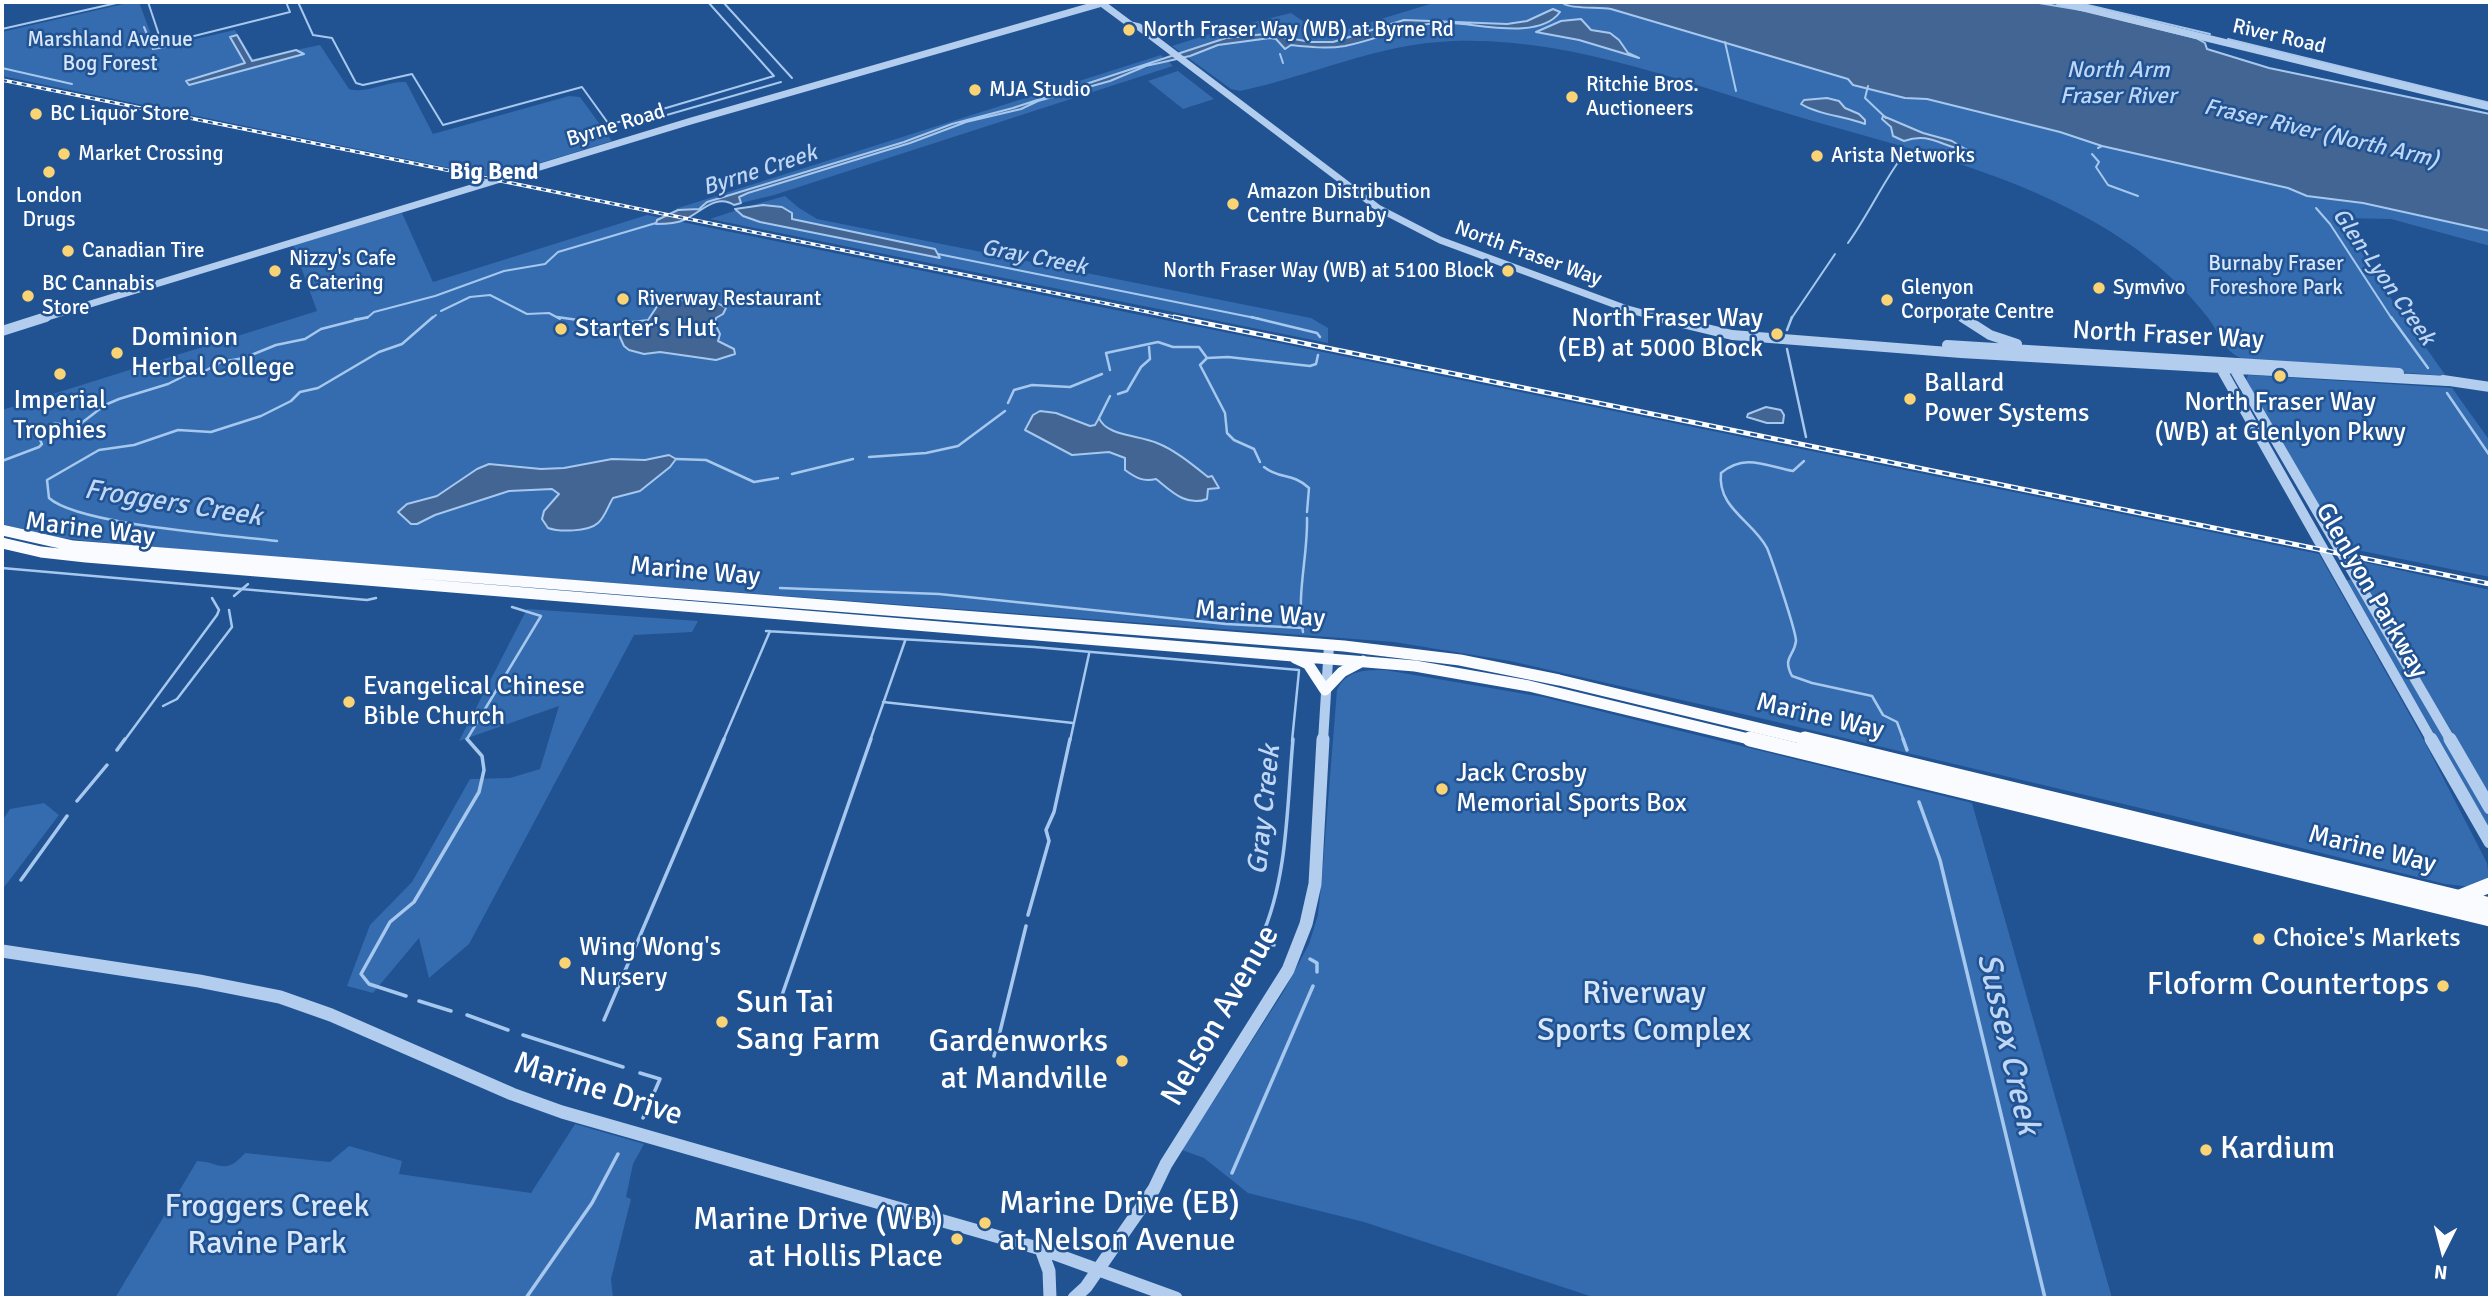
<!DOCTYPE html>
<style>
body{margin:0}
#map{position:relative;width:2492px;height:1300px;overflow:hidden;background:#215292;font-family:Signika,sans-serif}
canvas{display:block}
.frame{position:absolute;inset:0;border:4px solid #fff;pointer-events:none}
.north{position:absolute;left:2408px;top:1216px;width:70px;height:70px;-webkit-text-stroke:5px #215292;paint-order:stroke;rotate:186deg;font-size:19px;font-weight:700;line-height:28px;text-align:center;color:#fff}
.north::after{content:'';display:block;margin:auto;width:24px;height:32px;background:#fff;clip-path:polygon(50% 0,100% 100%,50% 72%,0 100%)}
</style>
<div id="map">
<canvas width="2492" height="1300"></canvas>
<div class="frame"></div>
<div class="north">N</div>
</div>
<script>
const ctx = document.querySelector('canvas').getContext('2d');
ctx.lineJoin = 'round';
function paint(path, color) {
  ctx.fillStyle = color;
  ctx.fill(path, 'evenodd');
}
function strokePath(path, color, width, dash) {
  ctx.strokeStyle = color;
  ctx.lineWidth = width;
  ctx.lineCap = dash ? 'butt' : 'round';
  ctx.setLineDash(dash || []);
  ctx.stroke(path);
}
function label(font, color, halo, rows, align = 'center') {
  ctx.font = font + ' Signika,sans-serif';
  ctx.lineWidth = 5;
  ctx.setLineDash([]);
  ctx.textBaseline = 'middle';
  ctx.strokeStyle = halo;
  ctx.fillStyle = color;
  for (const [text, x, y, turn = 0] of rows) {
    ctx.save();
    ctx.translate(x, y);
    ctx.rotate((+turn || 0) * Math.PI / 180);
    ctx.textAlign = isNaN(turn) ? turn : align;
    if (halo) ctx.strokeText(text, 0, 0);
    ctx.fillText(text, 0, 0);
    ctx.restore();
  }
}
const green = new Path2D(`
 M 132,2 L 139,2 L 156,48 L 235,30 L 253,59 L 320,45 L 349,89 C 367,94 387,81 406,82 L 433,134 L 569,96 L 580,97 L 612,141 L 494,177 L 2,76 L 2,32 Z
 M 1428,2 L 1585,2 L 1816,60 L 1864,87 L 1870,89 L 1871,83 L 2324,190 L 2490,226 L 2490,246 L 2391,219 L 2343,218 L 2373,273 L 2446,376 L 2244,359 C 2226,355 2219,333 2209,319 C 2177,277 2133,243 2087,218 C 1997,168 1894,145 1796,116 C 1685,83 1571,37 1454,41 C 1375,44 1315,75 1240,91 L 1231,89 L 1172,46 L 1226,29 L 1291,13 L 1325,36 L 1430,4 Z
 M 1161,55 L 1163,57 L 1160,60 L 1013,108 L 952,124 L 904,142 L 707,202 L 695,210 L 675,209 Z
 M 1168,61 L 1173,66 L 774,195 L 741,203 L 739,197 L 910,143 L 966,122 L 1021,109 L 1038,101 Z
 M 1178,71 L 1214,99 L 1183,109 L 1148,81 Z
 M 785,196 L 799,208 L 817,219 L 1311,318 L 1328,328 L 1328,343 L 710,219 L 737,210 L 743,216 L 760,222 L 939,258 L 935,249 L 791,219 L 763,205 L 746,207 Z
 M 402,213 L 433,282 L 647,215 L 2319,554 L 2420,733 L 2487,863 L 2489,877 L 2472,887 L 2445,884 L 2174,816 L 1730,711 L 1510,661 L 1394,642 L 295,559 L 86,541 L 48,536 L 2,524 L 2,410 L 317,311 L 293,245 Z
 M 2248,375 L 2452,388 L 2490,441 L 2490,577 L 2342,547 L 2246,381 Z
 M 2349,559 L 2490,590 L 2490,796 Z
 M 2344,580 L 2351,580 L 2483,802 L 2490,815 L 2490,829 Z
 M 527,609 L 698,621 L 692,632 L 634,635 L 469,944 L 429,978 L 419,938 L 373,993 L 347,986 L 370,925 L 412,882 L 470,779 L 510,778 L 540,769 L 559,706 L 459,741 Z
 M 1385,670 L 1543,697 L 1972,803 L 2112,1298 L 1596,1298 L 1364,1222 L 1248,1193 L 1204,1158 L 1182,1150 L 1284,991 L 1309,944 L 1318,915 L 1322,877 L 1337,690 C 1346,670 1365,670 1385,670 Z
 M 44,803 L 59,815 L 2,890 L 2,821 L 10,809 Z
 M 575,1124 L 644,1144 L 633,1164 L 626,1197 L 631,1199 L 611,1279 L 613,1298 L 115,1298 L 197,1161 C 220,1162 225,1176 245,1153 L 330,1162 L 349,1146 L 402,1161 L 399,1174 L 531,1193 Z`);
const water = new Path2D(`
 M 1568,2 L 2033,2 L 2087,11 L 2196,38 L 2205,43 L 2207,49 L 2269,68 L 2490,114 L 2490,231 L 2363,203 L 2307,196 L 2288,188 L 2102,146 L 2060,132 L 1927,99 L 1905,98 L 1853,85 L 1848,79 L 1611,9 C 1598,7 1572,9 1564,4 Z
 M 1553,9 L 1560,12 C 1540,40 1479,24 1451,23 C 1413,21 1381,39 1345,46 C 1327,49 1309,47 1291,45 L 1285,49 L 1276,39 L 1270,38 L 1218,45 L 1190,56 L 1146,66 L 1110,81 L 1038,101 L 1021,109 L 966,122 L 910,143 L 748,193 L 739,197 L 741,203 L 734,205 C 716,193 700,213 684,220 C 675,224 665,224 656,224 L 657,220 L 678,210 L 699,209 L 707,202 L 904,142 L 952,124 L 1013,108 L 1226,38 L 1266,34 L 1311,42 L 1333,42 L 1404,20 L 1507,24 L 1527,21 Z
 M 1581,19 L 1591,30 L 1610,33 L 1619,40 L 1628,53 L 1639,58 L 1579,40 L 1536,32 L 1561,21 Z
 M 237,35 L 252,61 L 296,50 L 304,54 L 189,85 L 186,81 L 245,63 L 230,37 Z
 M 1827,98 L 1839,101 L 1845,108 L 1859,114 L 1865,120 L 1865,124 C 1844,116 1819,115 1801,104 L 1804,100 Z
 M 1883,116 L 1923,133 L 1952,141 L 1967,150 C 1942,148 1931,131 1904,141 L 1893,136 L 1891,127 L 1882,119 Z
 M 763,205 L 782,207 L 792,213 L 792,219 L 935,249 L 940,258 L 760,222 L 743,216 L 735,209 Z
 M 664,294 L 678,297 L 688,304 L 709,298 L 726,308 L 723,314 L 716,318 L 715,324 L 720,334 L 718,341 L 734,349 L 735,354 L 716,360 L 660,352 L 644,354 L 629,350 L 624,346 L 618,333 L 600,330 L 614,324 L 648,320 L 658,305 L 658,299 Z
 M 1766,407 L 1781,410 L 1784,415 L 1783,423 L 1767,423 L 1747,417 L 1748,414 Z
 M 1040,411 L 1056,413 L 1090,426 L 1095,425 L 1099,418 C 1106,436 1139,435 1157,443 C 1175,450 1193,465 1208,477 L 1212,476 L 1219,488 L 1208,489 L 1207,499 C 1186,507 1171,491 1156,479 C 1143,482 1136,478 1125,470 L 1125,458 L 1109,452 L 1072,455 L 1025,430 L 1033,415 Z
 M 669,455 L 676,459 L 670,467 L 640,491 L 613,498 C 608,506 605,517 598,523 C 588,532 559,532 548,528 L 542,519 L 544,511 L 559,494 L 552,489 L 509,491 L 435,515 L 417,524 L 411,524 L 398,512 L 407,504 L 437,496 L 477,469 L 489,464 L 541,469 L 564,468 L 612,459 L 645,460 Z`);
const streamFar2 = new Path2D(`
 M 148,2 L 162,44 L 290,12 L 286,2
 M 298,2 L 313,35 L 332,38 L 356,83 L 363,85 L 412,74 L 443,125 L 582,87 L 608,123 L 612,124 L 774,76 L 708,2
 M 723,2 L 792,78
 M 2075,2 L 2210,34
 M 144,27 L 153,49 L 189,43
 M 2,29 L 121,2
 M 2228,39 L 2490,103
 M 1725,42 L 1736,91
 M 1280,54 L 1283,63
 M 2,68 L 72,84
 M 1868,86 L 1865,98 L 1886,118
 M 646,121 L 781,82
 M 2098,148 L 2102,146
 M 2092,154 L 2099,162 L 2096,167 L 2108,185 L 2138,196
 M 2316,208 L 2330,224 L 2392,319
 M 1848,243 C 1868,215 1881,186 1901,158
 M 938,254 L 1260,319
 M 441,311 L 470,297 L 490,295 L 527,314 L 549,313 L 560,319
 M 355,319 L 367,318 L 374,312 L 435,296 L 504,271 L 545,264 L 558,252 L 656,223
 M 431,319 L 436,315
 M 1791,319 L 1835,254`);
const streamFar1 = new Path2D(`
 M 557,317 L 585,321 L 601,329
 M 1251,317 L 1317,333 L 1320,337
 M 2391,317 L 2428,368
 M 1787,330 L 1792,317
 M 1787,349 L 1806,437
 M 1110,370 L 1106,353 L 1158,342 L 1173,347 L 1199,347 L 1207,358
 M 2447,393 L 2490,456
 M 1118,394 L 1127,391 L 1141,367 L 1150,359 L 1149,347
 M 1008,403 L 1014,390 L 1032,385 L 1070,387 L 1102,374
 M 1099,418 L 1110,396
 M 869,457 L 926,453 L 958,446 L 1005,411
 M 676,459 L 706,460 L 754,482 L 778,478
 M 2,461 L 39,447 L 42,444 L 40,440 L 55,423 L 75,428 L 105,405 L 119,399 L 168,384 L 192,372 L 205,371 L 221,362 L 244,358 L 276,345 L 305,339 L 321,329 L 368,317
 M 1804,461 L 1793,471 C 1766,466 1745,453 1721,473 C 1717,508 1753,521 1767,548 C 1772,560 1796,631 1796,641 C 1794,657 1782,657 1792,676 L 1812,683 L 1872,696 L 1883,715 L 1897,722 L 1904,741
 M 1260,462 L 1254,449 L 1234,440 L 1227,433 L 1225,413 L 1200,365 L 1207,358 L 1228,357 L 1310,366 L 1316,364 L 1318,355
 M 1264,467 C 1280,480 1292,472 1309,488 L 1307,512
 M 792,474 L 853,459
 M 277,541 C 230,535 79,525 49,498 L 47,480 L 99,450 L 134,445 L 178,430 L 211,432 L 261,416 L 291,401 L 300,392 L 318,388 L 379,352 L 402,344 L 433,317
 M 2,568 L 367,600 L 376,598
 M 780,588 L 939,594 L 1226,624 L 1303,628
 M 234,596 L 248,584
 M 766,631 L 1034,647 L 1299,670
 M 1303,632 C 1296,595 1308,556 1307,518
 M 883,702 L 1073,723
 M 163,706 L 177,699 L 232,627 L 229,610
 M 124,741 L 217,615 L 219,610 L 212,598
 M 469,741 L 467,739 L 541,616 L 512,607
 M 723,741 L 770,631
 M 870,741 L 905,641
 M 1070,741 L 1089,654
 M 1292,741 L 1299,671`);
const stream = new Path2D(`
 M 1903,739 L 1907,750
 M 117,750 L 125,739
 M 77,801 L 107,765
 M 1919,802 L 1940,860 L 2045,1298
 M 21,880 L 67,816
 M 1028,915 L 1049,841 L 1046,830 L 1054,812 L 1070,739
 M 1274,945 L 1266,944 L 1261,938 C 1288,878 1287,804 1293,739
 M 1310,959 L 1317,963 L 1317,972
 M 406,996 L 369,984 L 361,974 L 390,922 L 414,902 L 479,792 L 484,770 L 482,756 L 467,739
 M 781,998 L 871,739
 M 419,1001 L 451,1011
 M 467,1015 L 508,1030
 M 604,1020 L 724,739
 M 523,1035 L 623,1067
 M 994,1056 L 1026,926
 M 640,1073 L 660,1079 L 643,1118
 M 1232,1173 L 1313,986
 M 526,1298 L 592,1203 L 618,1154`);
const tertiaryFar2 = new Path2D(`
 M 1100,2 L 1131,25 L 1139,27 L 1378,208 L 1440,240 L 1627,309 L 1664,319
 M 2059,2 L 2490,107
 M 1952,311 L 1965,319
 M 41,319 L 691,121 L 1106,2`);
const tertiaryFar1 = new Path2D(`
 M 1657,317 L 1732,335 L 1961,353 L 2447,381
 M 1962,317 L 1990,335 L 2017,344
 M 2,331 L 46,317
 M 1947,345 L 2399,373
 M 2219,365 L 2432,741
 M 2233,367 L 2451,741
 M 2443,380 L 2490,387
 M 1323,741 L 1329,645`);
const tertiary = new Path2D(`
 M 2431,739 L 2490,842
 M 2450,739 L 2490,808
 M 2,951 L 199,981 L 280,997 L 331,1015 L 512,1094 L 562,1112 L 1041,1249 L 1176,1298
 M 1041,1249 L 1049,1271 L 1050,1298
 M 1074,1298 L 1086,1287 L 1154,1189 L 1166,1164 L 1288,970 L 1306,924 L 1315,884 L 1323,739`);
const primaryFar1 = new Path2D(`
 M 2,530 L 73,546 L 1344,646 L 1460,660 L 1559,680 L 1812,741
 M 2,543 L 41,552 L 86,557 L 1415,666 L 1529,686 L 1757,741
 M 1295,658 L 1308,664 L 1325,690 L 1342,672 L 1363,661`);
const primary = new Path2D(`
 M 1750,739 L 2490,919
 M 1805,739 L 2490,905
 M 2460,897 L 2490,885`);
const railFar1 = new Path2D(`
 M 2,80 L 1183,319`);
const rail = new Path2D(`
 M 1174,317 L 2490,584`);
const markers = [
 [1129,30,7,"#fad374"],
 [975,90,7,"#fad374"],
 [1572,97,7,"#fad374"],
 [36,114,7,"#fad374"],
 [64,154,7,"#fad374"],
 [1817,156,7,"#fad374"],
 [49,172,7,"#fad374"],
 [1233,204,7,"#fad374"],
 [68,251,7,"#fad374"],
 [275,271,7,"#fad374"],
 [1508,271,7,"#fad374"],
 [2099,288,7,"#fad374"],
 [28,296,7,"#fad374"],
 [623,299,7,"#fad374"],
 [1887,300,7,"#fad374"],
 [561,329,7,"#fad374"],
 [1777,334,7,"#fad374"],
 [117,353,7,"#fad374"],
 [60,374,7,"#fad374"],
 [2280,376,7,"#fad374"],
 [1910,399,7,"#fad374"],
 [349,702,7,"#fad374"],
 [1442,789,7,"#fad374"],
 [2259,939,7,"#fad374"],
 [565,963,7,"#fad374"],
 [2443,986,7,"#fad374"],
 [722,1022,7,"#fad374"],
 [1122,1061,7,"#fad374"],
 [2206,1150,7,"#fad374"],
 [985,1223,7,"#fad374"],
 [957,1239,7,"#fad374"]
];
const farPoinames = [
 ["North Fraser Way (WB) at Byrne Rd",1143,30],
 ["Ritchie Bros.",1586,85],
 ["Auctioneers",1586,109],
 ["MJA Studio",989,90],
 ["BC Liquor Store",50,114],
 ["Market Crossing",78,154],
 ["Arista Networks",1831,156],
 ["Amazon Distribution",1247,192],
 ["Centre Burnaby",1247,216],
 ["London",49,196,"center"],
 ["Drugs",49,220,"center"],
 ["Canadian Tire",82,251],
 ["Nizzy's Cafe",289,259],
 ["& Catering",289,283],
 ["North Fraser Way (WB) at 5100 Block",1494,271,"right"],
 ["BC Cannabis",42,284],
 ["Store",42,308],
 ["Glenyon",1901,288],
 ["Corporate Centre",1901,312],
 ["Symvivo",2113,288],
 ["Riverway Restaurant",637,299]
];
const farStreetnames = [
 ["River Road",2279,37,13],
 ["Byrne Road",616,126,-17],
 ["North Fraser Way",1528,254,20]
];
const farParknames = [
 ["Marshland Avenue",110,40],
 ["Bog Forest",110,64],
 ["Burnaby Fraser",2276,264],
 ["Foreshore Park",2276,288]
];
const farWaternames = [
 ["North Arm",2118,71],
 ["Fraser River",2118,97],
 ["Fraser River (North Arm)",2321,134,13],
 ["Byrne Creek",760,171,-18],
 ["Gray Creek",1034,258,11],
 ["Glen-Lyon Creek",2383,277,55]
];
const farNeighbourhoodnames = [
 ["Big Bend",494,173]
];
const poiNames = [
 ["North Fraser Way",1763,319,"right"],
 ["(EB) at 5000 Block",1763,349,"right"],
 ["Starter's Hut",575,329],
 ["Dominion",131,338],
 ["Herbal College",131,368],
 ["Ballard",1924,384],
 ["Power Systems",1924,414],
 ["Imperial",60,401,"center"],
 ["Trophies",60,431,"center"],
 ["North Fraser Way",2280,403,"center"],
 ["(WB) at Glenlyon Pkwy",2280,433,"center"],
 ["Evangelical Chinese",363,687],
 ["Bible Church",363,717],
 ["Jack Crosby",1456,774],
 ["Memorial Sports Box",1456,804],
 ["Choice's Markets",2273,939],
 ["Wing Wong's",579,948],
 ["Nursery",579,978]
];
const streetNames = [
 ["North Fraser Way",2168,336,3],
 ["Marine Way",90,530,7],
 ["Marine Way",695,572,5],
 ["Glenlyon Parkway",2371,591,60],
 ["Marine Way",1260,615,4],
 ["Marine Way",1820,717,13],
 ["Marine Way",2372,850,14]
];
const waterNames = [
 ["Froggers Creek",173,504,9],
 ["Gray Creek",1265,810,-84]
];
const nearPoinames = [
 ["Floform Countertops",2429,986],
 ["Sun Tai",736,1004,"left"],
 ["Sang Farm",736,1041,"left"],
 ["Gardenworks",1108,1043],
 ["at Mandville",1108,1080],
 ["Kardium",2220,1150,"left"],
 ["Marine Drive (EB)",999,1205,"left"],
 ["at Nelson Avenue",999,1242,"left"],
 ["Marine Drive (WB)",943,1221],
 ["at Hollis Place",943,1258]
];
const nearParknames = [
 ["Riverway",1644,995],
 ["Sports Complex",1644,1032],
 ["Froggers Creek",267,1208],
 ["Ravine Park",267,1245]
];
const nearStreetnames = [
 ["Nelson Avenue",1221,1016,-60],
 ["Marine Drive",598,1090,18]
];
const nearWaternames = [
 ["Sussex Creek",2007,1044,77]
];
paint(green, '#356caf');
paint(water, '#436593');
strokePath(water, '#a6c8ee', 2);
strokePath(streamFar2, '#a6c8ee', 2);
strokePath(streamFar1, '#a6c8ee', 2.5);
strokePath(stream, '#a6c8ee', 3.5);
strokePath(tertiaryFar2, '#b2cded', 7);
strokePath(tertiaryFar1, '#b2cded', 10);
strokePath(tertiary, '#b2cded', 13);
strokePath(primaryFar1, '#f9fbff', 11);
strokePath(primary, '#f9fbff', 15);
strokePath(railFar1, '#fff', 3.5);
strokePath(rail, '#fff', 5);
strokePath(railFar1, '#215292', 2, [5]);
strokePath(rail, '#215292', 2.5, [7]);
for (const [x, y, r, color] of markers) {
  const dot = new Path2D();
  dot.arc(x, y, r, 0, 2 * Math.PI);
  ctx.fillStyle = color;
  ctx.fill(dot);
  strokePath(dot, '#215292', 2.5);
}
label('21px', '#fff', '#215292', farPoinames, 'left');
label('21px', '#fff', '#215292', farStreetnames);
label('21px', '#d8e7f9', '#215292', farParknames);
label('italic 23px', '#bfd7f4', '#215292', farWaternames);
label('bold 23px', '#fff', '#215292', farNeighbourhoodnames);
label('26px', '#fff', '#215292', poiNames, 'left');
label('26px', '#fff', '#215292', streetNames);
label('italic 28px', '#bfd7f4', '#215292', waterNames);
label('32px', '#fff', '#215292', nearPoinames, 'right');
label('32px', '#d8e7f9', '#215292', nearParknames);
label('32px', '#fff', '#215292', nearStreetnames);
label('italic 33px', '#bfd7f4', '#215292', nearWaternames);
</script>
